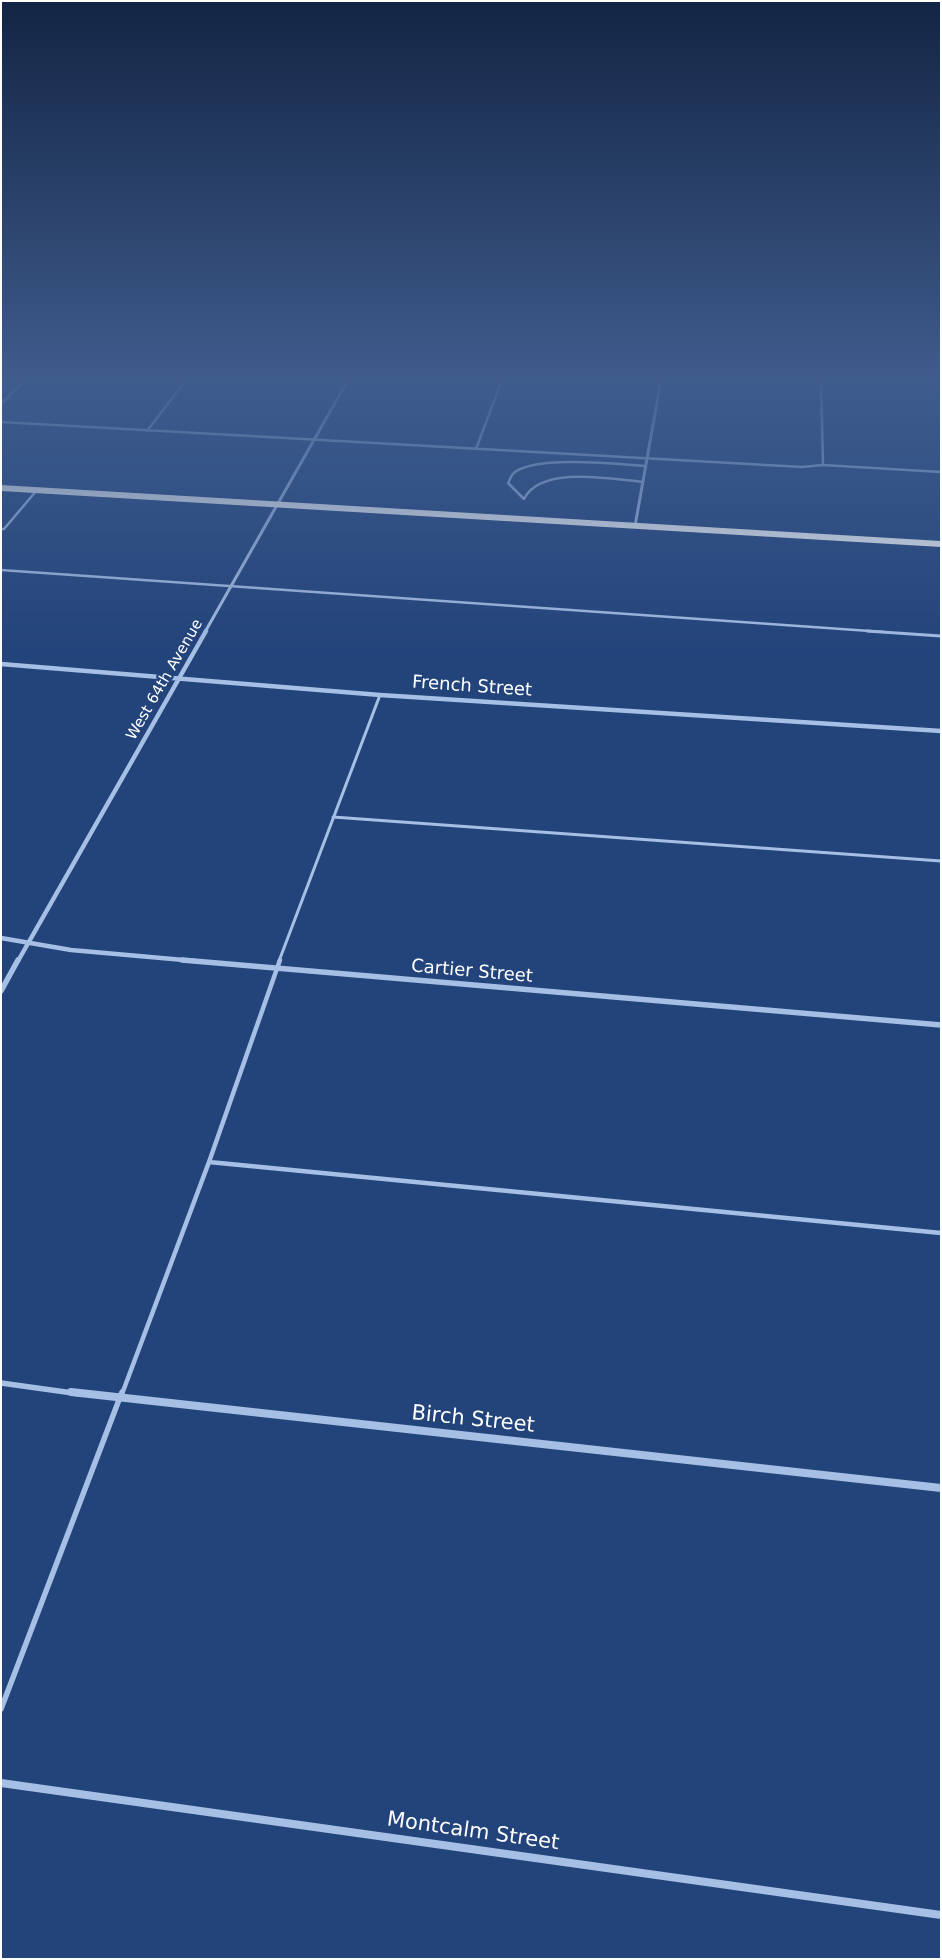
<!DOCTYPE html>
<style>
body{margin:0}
#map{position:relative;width:942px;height:1960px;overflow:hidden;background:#23447b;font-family:"DejaVu Sans",sans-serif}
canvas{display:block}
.frame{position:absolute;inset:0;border:2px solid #fff;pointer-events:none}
</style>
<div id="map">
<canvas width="942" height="1960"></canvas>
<div class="frame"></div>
</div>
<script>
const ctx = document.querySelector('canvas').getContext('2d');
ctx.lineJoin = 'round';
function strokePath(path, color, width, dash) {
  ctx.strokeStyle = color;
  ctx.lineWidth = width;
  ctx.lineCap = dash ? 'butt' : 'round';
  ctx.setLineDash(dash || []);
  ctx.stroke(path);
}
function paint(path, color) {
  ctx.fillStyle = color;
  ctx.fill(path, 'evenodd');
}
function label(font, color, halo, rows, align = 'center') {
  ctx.font = font + ' "DejaVu Sans",sans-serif';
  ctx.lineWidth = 4.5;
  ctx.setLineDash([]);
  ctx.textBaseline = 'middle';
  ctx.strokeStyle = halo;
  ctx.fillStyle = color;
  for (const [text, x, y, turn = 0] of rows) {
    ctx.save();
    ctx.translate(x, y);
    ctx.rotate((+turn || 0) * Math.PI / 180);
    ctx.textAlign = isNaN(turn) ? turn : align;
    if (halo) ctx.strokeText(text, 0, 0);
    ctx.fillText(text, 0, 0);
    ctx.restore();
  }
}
const laneFar3 = new Path2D(`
 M 821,380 L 823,465
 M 1,422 L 802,467 L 823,465 L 941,472
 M 147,431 L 186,380
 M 476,449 L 502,380
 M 643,482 C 611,479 541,465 524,499 L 508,483 C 510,480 511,475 514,473 C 534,455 618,464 645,466
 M 1,529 L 4,529 L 37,490
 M 1,570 L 884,632`);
const laneFar2 = new Path2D(`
 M 867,631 L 941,636
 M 333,817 L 941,861
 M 279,961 L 380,695`);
const laneFar1 = new Path2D(`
 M 209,1162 L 941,1233
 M 122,1394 L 209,1162 L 280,960`);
const lane = new Path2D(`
 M 1,1709 L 122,1392`);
const streetFar3 = new Path2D(`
 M 1,404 L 25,380
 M 635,526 L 661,380
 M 205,632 L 348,380`);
const streetFar2 = new Path2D(`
 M 1,664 L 380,695 L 941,731
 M 1,938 L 71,950 L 195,961
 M 18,961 L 206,631`);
const streetFar1 = new Path2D(`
 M 182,960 L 941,1025
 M 1,991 L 18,960
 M 1,1383 L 80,1394`);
const street = new Path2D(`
 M 71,1392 L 941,1488
 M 1,1783 L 941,1915`);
const highway = new Path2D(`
 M 1,485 L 941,541 L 941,547 L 1,491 Z`);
const farStreetnames = [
 ["West 64th Avenue",165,680,-60]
];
const streetNames = [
 ["French Street",472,687,4],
 ["Cartier Street",472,972,5]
];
const nearStreetnames = [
 ["Birch Street",473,1420,6],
 ["Montcalm Street",473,1832,8]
];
strokePath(laneFar3, '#a6bfe5', 2.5);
strokePath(laneFar2, '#a6bfe5', 3);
strokePath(laneFar1, '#a6bfe5', 4.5);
strokePath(lane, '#a6bfe5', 5.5);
strokePath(streetFar3, '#a6bfe5', 3);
strokePath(streetFar2, '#a6bfe5', 4.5);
strokePath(streetFar1, '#a6bfe5', 5.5);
strokePath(street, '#a6bfe5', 8);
paint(highway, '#fff');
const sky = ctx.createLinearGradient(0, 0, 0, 655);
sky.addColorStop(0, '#132544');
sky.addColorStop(0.58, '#3f5c8d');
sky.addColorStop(1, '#3f5c8d00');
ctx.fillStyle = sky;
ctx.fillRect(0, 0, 942, 655);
label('15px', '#fff', '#23447b', farStreetnames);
label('18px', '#fff', '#23447b', streetNames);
label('21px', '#fff', '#23447b', nearStreetnames);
</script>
